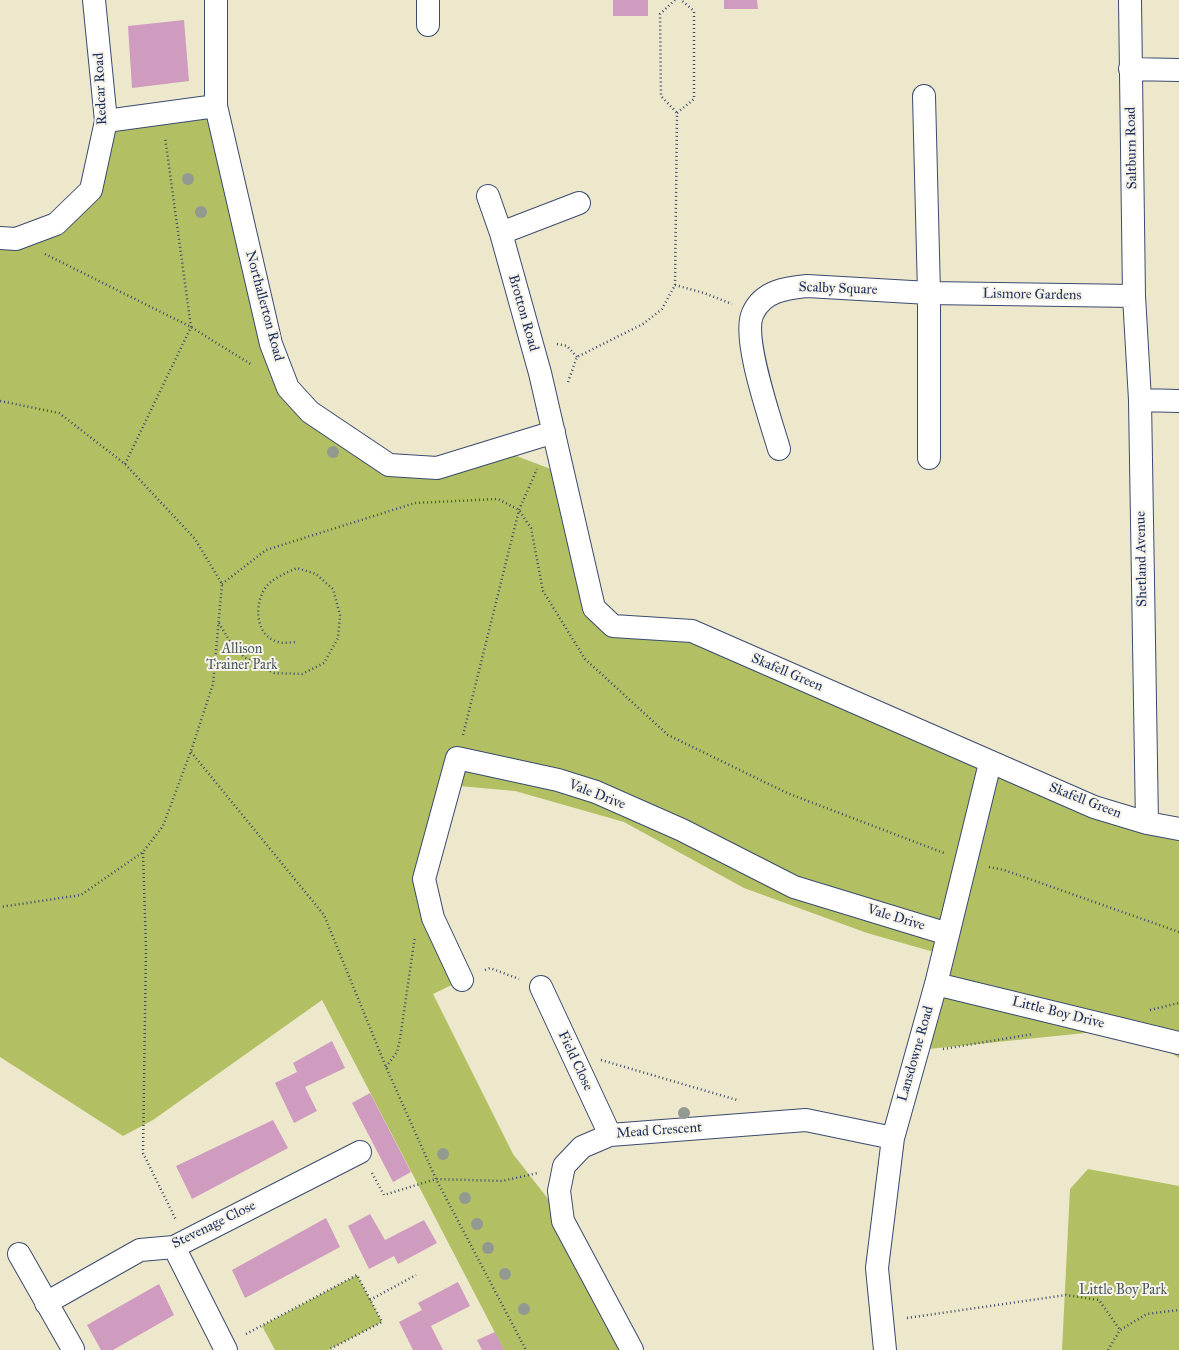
<!DOCTYPE html>
<style>
body{margin:0}
canvas{display:block;background:#ede7cc}
</style>
<canvas width="1179" height="1350"></canvas>
<script>
const ctx = document.querySelector('canvas').getContext('2d');
ctx.lineJoin = 'round';
function paint(path, color) {
  ctx.fillStyle = color;
  ctx.fill(path, 'evenodd');
}
function strokePath(path, color, width, dash) {
  ctx.strokeStyle = color;
  ctx.lineWidth = width;
  ctx.lineCap = dash ? 'butt' : 'round';
  ctx.setLineDash(dash || []);
  ctx.stroke(path);
}
function label(font, color, halo, rows, align = 'center') {
  ctx.font = font + ' "IM FELL Great Primer",serif';
  ctx.lineWidth = 4;
  ctx.setLineDash([]);
  ctx.textBaseline = 'middle';
  ctx.strokeStyle = halo;
  ctx.fillStyle = color;
  for (const [text, x, y, turn = 0] of rows) {
    ctx.save();
    ctx.translate(x, y);
    ctx.rotate((+turn || 0) * Math.PI / 180);
    ctx.textAlign = isNaN(turn) ? turn : align;
    if (halo) ctx.strokeText(text, 0, 0);
    ctx.fillText(text, 0, 0);
    ctx.restore();
  }
}
const green = new Path2D(`
 M 216,106 L 288,388 L 389,465 L 498,449 L 564,474 L 594,608 L 612,626 L 686,631 L 850,700 L 1179,828 L 1179,1058 L 1164,1048 L 1095,1032 L 919,1050 L 941,954 L 867,933 L 744,888 L 624,822 L 515,791 L 448,785 L 424,879 L 462,980 L 433,994 L 513,1154 L 556,1209 L 632,1350 L 504,1350 L 322,1000 L 153,1120 L 123,1136 L 0,1057 L 0,238 L 16,239 L 91,191 L 106,121 Z
 M 1088,1169 L 1179,1186 L 1179,1350 L 1062,1350 L 1070,1189 Z
 M 357,1275 L 382,1322 L 328,1350 L 275,1350 L 262,1326 Z`);
const building = new Path2D(`
 M 613,0 L 648,0 L 648,16 L 613,16 Z
 M 724,0 L 757,0 L 758,9 L 724,9 Z
 M 184,20 L 189,81 L 132,88 L 128,26 Z
 M 332,1041 L 345,1068 L 305,1087 L 317,1111 L 294,1123 L 275,1083 L 297,1072 L 293,1063 Z
 M 370,1093 L 411,1172 L 393,1182 L 352,1103 Z
 M 273,1120 L 288,1148 L 192,1199 L 176,1166 Z
 M 370,1214 L 385,1240 L 424,1220 L 437,1243 L 398,1264 L 394,1256 L 369,1269 L 348,1226 Z
 M 326,1218 L 340,1247 L 245,1298 L 232,1270 Z
 M 458,1282 L 470,1306 L 431,1326 L 443,1350 L 413,1350 L 399,1322 L 422,1310 L 418,1303 Z
 M 159,1284 L 174,1315 L 113,1350 L 101,1350 L 87,1325 Z
 M 495,1332 L 504,1350 L 482,1350 L 477,1340 Z`);
const path = new Path2D(`
 M 675,0 L 660,14 L 661,96 L 677,113
 M 45,254 L 191,327 L 252,365
 M 675,285 L 704,293 L 732,304
 M 557,344 L 567,346 L 577,357
 M 568,382 L 577,357 L 643,324 L 662,309 L 675,285 L 677,113 L 694,99 L 694,11 L 681,0
 M 0,401 L 59,413 L 125,464 L 195,539 L 222,584 L 213,684 L 191,751 L 163,826 L 143,852 L 81,895 L 0,907
 M 125,464 L 191,327 L 165,137
 M 222,584 L 266,550 L 415,503 L 498,499 L 519,510 L 531,528 L 543,591 L 585,659 L 668,735 L 787,793 L 944,853
 M 219,623 L 229,640 L 244,657 L 274,673 L 302,674 L 324,663 L 338,638 L 340,615 L 333,589 L 316,574 L 297,568 C 286,573 270,579 264,590 C 254,607 256,636 278,642 C 283,644 291,642 297,642
 M 463,735 L 519,510 L 537,469
 M 191,752 L 324,915 L 386,1067 L 436,1179 L 526,1350
 M 143,853 L 146,948 L 143,1153 L 176,1220
 M 989,867 L 1004,870 L 1179,932
 M 485,970 L 490,968 L 519,979
 M 1150,1010 L 1179,1003
 M 943,1049 L 1033,1034
 M 601,1060 L 737,1100
 M 386,1067 L 397,1052 L 400,1039 L 415,936
 M 372,1173 L 384,1195 L 436,1179 L 502,1181 L 538,1173
 M 370,1300 L 416,1275
 M 907,1318 L 1066,1295 L 1099,1300 L 1120,1330
 M 246,1334 L 357,1275 L 382,1322 L 328,1350
 M 1108,1350 L 1120,1330 L 1147,1314 L 1179,1310`);
const minor = new Path2D(`
 M 216,0 L 216,106 L 271,344 L 288,388 L 310,412 L 389,465 L 437,468 L 554,432
 M 428,0 L 428,25
 M 1130,0 L 1134,296 L 1140,400 L 1147,823
 M 1130,69 L 1179,70
 M 924,96 L 929,293 L 929,458
 M 106,121 L 216,106
 M 488,196 L 501,233 L 540,373 L 594,608 L 613,626 L 692,631 L 1094,807 L 1147,823 L 1179,829
 M 501,233 L 579,203
 M 0,238 L 16,239 L 56,224 L 91,190 L 106,121 L 94,0
 M 1140,400 L 1179,401
 M 779,449 C 771,421 741,337 753,313 C 763,291 786,288 807,286 L 929,293 L 1134,296
 M 462,980 L 433,918 L 424,879 L 457,758 L 558,780 L 596,792 L 682,830 L 794,887 L 948,934
 M 936,984 L 1179,1043
 M 541,987 L 610,1135
 M 174,1247 L 226,1350
 M 19,1254 L 73,1349
 M 46,1303 L 140,1250 L 174,1247 L 360,1152
 M 632,1350 L 563,1221 L 559,1191 L 564,1166 L 582,1147 L 610,1135 L 806,1120 L 893,1138
 M 885,1350 L 877,1268 L 893,1138 L 936,984 L 990,763`);
const trees = [
 [188,179],
 [201,212],
 [333,452],
 [684,1113],
 [443,1154],
 [465,1198],
 [477,1224],
 [488,1248],
 [505,1274],
 [524,1309]
];
const streetNames = [
 ["Redcar Road",101,89,-93],
 ["Saltburn Road",1132,148,-91],
 ["Scalby Square",838,289,2],
 ["Lismore Gardens",1032,295,1],
 ["Northallerton Road",264,306,75],
 ["Brotton Road",523,313,74],
 ["Shetland Avenue",1142,559,-91],
 ["Skafell Green",787,673,23],
 ["Vale Drive",597,795,21],
 ["Skafell Green",1085,801,21],
 ["Vale Drive",896,918,17],
 ["Little Boy Drive",1058,1013,14],
 ["Lansdowne Road",916,1054,-74],
 ["Field Close",575,1061,65],
 ["Mead Crescent",659,1131,-4],
 ["Stevenage Close",214,1225,-26]
];
const parkNames = [
 ["Allison",242,650],
 ["Trainer Park",242,666],
 ["Little Boy Park",1123,1291]
];
paint(green, '#b2c063');
paint(building, '#cf9cc0');
strokePath(minor, '#3a4b6e', 24);
strokePath(path, '#3a4b6e', 2.5, [1, 3]);
strokePath(minor, '#fff', 22);
ctx.fillStyle = '#929991';
for (const [x, y] of trees) {
  ctx.beginPath();
  ctx.arc(x, y, 6, 0, 2 * Math.PI);
  ctx.fill();
}
label('14px', '#1b2f5e', '#f7f3e8', streetNames);
label('14px', '#485a60', '#f7f3e8', parkNames);
</script>
